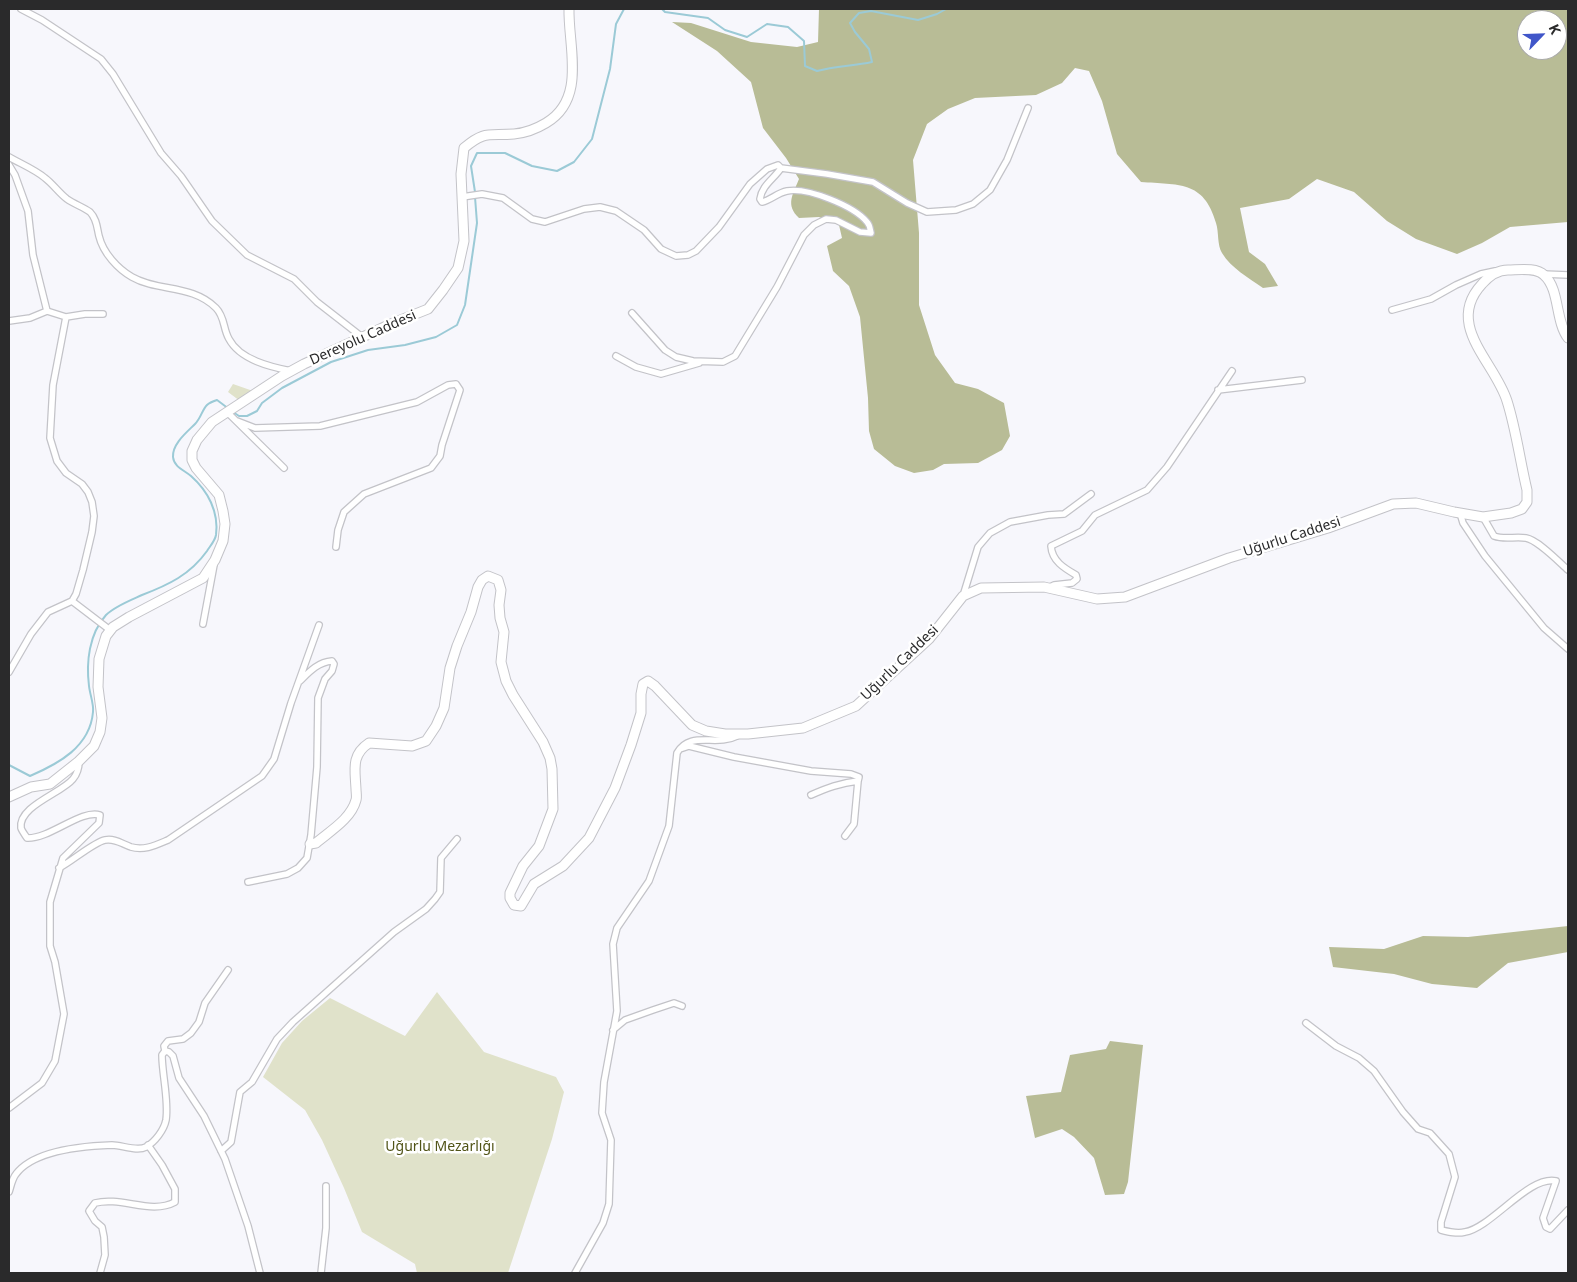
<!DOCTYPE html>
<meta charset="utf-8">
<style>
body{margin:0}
#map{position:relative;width:1577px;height:1282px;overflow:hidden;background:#f7f7fc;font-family:"Noto Sans",sans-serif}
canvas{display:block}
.frame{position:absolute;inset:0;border:10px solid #2a2a2b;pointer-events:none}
.north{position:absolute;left:1517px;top:10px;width:50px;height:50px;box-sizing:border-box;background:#fff;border:1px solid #aaa;border-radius:50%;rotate:66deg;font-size:14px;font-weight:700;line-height:20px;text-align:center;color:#2a2a2b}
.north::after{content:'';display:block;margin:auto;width:18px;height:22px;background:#4056c9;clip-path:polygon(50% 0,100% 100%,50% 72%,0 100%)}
</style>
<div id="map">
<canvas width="1577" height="1282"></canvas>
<div class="frame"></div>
<div class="north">K</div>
</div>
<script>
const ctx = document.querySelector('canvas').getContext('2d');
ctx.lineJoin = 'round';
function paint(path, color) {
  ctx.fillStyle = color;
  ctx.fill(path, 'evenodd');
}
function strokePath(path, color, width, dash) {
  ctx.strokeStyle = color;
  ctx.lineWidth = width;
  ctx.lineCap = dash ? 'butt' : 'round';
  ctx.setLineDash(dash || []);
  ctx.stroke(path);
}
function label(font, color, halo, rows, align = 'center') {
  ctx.font = font + ' "Noto Sans",sans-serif';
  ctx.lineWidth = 5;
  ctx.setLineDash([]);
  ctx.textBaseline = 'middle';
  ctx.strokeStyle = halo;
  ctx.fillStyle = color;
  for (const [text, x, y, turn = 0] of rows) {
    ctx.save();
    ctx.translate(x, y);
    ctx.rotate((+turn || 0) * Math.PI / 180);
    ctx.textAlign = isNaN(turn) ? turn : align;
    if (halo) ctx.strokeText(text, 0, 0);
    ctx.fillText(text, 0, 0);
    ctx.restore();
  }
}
const green = new Path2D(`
 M 233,384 L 253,391 L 240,401 L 228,392 Z
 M 437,992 L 484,1052 L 556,1077 L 564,1092 L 552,1139 L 508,1273 L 417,1273 L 415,1264 L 362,1232 L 344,1188 L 322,1140 L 305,1110 L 263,1077 L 282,1043 L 302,1021 L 330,998 L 405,1036 Z`);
const forest = new Path2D(`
 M 819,9 L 1568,9 L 1568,222 L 1510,227 L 1482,243 L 1457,254 L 1416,239 L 1387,221 L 1354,192 L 1317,179 L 1289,199 L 1240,208 L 1249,252 L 1265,264 L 1278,286 L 1263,288 C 1249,278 1231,268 1222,253 C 1217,245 1219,232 1216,223 C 1204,180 1178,185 1141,182 L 1117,154 L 1102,101 L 1089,71 L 1075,68 L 1062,83 L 1036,95 L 975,98 L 948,109 L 927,124 L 913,160 L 919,233 L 919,305 L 935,355 L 955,383 L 978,389 L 1004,403 L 1010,436 L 1002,450 L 978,463 L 944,464 L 933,470 L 914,473 L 895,466 L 874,449 L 869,431 L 868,398 L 860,317 L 849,286 L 833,271 L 827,246 L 842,238 L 839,225 L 819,217 L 799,218 C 785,205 793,194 799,179 L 786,158 L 763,128 L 751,82 L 717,51 L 672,22 L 691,23 L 751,42 L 797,47 L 818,42 ZM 1527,20 L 1557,20 L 1557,50 L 1527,50 Z
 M 1568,926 L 1568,952 L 1508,963 L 1477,988 L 1432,984 L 1394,974 L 1333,967 L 1329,947 L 1384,949 L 1423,936 L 1468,937 Z
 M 1110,1041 L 1143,1045 L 1128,1182 L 1124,1194 L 1105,1195 L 1094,1158 L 1074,1137 L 1062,1129 L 1035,1138 L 1026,1096 L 1061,1092 L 1070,1055 L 1106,1049 Z`);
const stream = new Path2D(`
 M 662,9 L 665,12 L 708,18 L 725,30 L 747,37 L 767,24 L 788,27 L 804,41 L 805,66 L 817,71 C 835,66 853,66 872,62 L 869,49 L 855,32 L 850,23 L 859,13 L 871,11 L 918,20 L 937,14 L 946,9
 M 475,192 L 471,166 L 477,153 L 505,153 L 532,166 L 557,171 L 574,162 L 592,139 L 610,69 L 616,24 L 624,9
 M 233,412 L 239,416 L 247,416 L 257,411 L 262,403 L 282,388 L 331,362 L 368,350 L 405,345 L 436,337 L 457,325 L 465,305 L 477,223 L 475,197
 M 9,765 L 30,776 C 58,764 90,747 93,712 C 94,704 90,695 89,686 C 86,662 89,634 106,615 C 115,606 131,600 142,595 C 168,585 190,575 207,551 C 210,546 215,541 216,535 C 219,512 208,491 191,476 C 184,470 174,467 173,457 C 172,444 187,432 195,424 C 201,418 202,410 207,405 C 209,403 214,401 217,400 L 229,409`);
const street = new Path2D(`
 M 21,9 L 42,20 L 101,59 L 113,74 L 161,153 L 181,176 L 212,221 L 247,255 L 294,279 L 317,302 L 362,337
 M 9,157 C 21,164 34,169 45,178 C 53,184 59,193 67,199 C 74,204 83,207 90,212 C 97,219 97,228 99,236 C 103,253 118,269 132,277 C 158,292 192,284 216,308 C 225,317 223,329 229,339 C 240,360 271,367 291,371
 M 9,165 L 15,175 L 28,211 L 33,255 L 47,311
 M 462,197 L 482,194 L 503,198 L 532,219 L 545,222 L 584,209 L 600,207 L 616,211 L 644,230 L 661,249 L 676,256 L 688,255 L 696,251 L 719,227 L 750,184 L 767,169 L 778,165 L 781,168 L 827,174 L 873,182 L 907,203 L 927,212 L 956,210 L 973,204 L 990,190 L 1007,160 L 1028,108
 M 1543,274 L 1568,275
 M 1392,310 L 1431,299 L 1456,285 L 1481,274 L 1495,271
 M 632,313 L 665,350 L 676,357 L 693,361 L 723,362 L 735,356 L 777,287 L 804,235 L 814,225 L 826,219 L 836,220 L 860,232 L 871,233 C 870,229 870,225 867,222 C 854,206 807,187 787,191 C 777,193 771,200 762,202 L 760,199 C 762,185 774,179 781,168
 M 9,321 L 30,318 L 47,311 L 66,317 L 85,314 L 103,314
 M 616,356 L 636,367 L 661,374 L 699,363
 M 1218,390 L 1302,380
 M 227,412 L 284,468
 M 237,421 L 255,428 L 320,426 L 417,402 L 448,385 L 456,384 L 460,390 L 442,445 L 440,456 L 431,468 L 364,494 L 344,512 L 338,530 L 336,547
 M 1460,513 L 1463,523 L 1485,556 L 1544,628 L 1568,649
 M 1483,517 L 1494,536 C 1505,540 1515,536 1526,538 C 1538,540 1559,562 1568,570
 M 1050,587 L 1054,585 L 1072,583 L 1077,579 L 1076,575 C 1064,568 1052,561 1051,546 L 1082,531 L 1095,515 L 1147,490 L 1167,467 L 1232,371
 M 963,596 L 978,547 L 990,533 L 1010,522 L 1048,515 L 1064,514 L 1091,494
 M 72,601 L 110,630
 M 203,624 L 214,565
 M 9,672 L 31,634 L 48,612 L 72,601 L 76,594 L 83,570 L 92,532 L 94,516 L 92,502 L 88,492 L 82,484 L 66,473 L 57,461 L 50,438 L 53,385 L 66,317
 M 680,749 L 689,746 L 734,757 L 811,771 L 851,774 L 859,777 L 858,781 C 840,783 827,788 811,795
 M 845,836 L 854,824 L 858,781
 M 59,868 C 71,862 94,842 105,840 C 115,838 122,844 131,847 C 144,851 156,845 168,840 L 262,776 L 274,759 L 291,703 L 319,625
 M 248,882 L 287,874 L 298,868 L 307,858 L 311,835 L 317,767 L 318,698 L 325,679 L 332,671 L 334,664 L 332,661 C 318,662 309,672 300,681
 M 1306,1023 L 1336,1046 L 1359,1058 L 1374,1071 L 1403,1112 L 1418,1129 L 1430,1133 L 1449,1154 L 1455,1177 L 1441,1222 L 1441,1230 C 1449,1232 1457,1234 1465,1232 C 1491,1228 1529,1175 1556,1181 L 1543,1218 L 1546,1227 L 1550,1229 L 1568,1210
 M 613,1030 L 625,1020 L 653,1010 L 674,1003 L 682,1006
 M 165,1051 L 164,1046 L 168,1041 L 183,1039 L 191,1033 L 199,1022 L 205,1003 L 228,970
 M 9,1108 L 42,1083 L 55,1061 L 64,1014 L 55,962 L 50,946 L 50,902 L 63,858 L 99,823 L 100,815 C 81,809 50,839 27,838 C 25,835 22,831 21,828 C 18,806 62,793 73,779 C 78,773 79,768 79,761
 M 221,1151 L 231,1142 L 240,1092 L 252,1082 L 277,1039 L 293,1022 L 394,932 L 426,909 L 435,899 L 440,892 L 441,858 L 457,839
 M 9,1192 C 11,1186 12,1179 16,1174 C 34,1150 83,1146 112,1145 C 122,1145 137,1152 146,1147 C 155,1142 164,1130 166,1120 C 169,1101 162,1074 162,1055 L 165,1051 L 169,1052 L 173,1056 L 179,1078 L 204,1116 L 225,1159 L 248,1226 L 260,1273
 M 100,1273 L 105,1255 L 104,1237 L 102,1227 L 95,1221 L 89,1211 L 95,1203 C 121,1196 151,1215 175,1202 L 175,1189 L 162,1165 L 148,1145
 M 321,1273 L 326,1228 L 326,1186
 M 575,1273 L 603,1223 L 609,1204 L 611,1140 L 602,1113 L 604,1082 L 617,1011 L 613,944 L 617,928 L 649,881 L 669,826 L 677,753 C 690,730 716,747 737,736`);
const secondary = new Path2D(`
 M 9,797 L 31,787 L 50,784 L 79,761 L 94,746 L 100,732 L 102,718 L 98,687 L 99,659 L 106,636 L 113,627 L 129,617 L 203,578 L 215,560 L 223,541 L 225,524 L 223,511 L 219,495 L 196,468 L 192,460 L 192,451 L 197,440 L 212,422 L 282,376 L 304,364 L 393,323 L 428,309 L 443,290 L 458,268 L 464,241 L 461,174 L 464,148 C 485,130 489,136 514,134 C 526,133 536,129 546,123 C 587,99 568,46 569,9
 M 310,844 L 316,843 C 330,831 351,819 356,800 C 357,797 356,792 356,789 C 355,769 351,755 369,743 L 412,746 L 426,741 L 436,726 L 444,708 L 450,668 L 457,646 L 471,612 L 478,587 L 482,580 L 488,576 L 498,580 L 501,590 L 499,605 L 500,618 L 504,632 L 501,662 L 506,681 L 513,695 L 543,742 L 550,758 L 552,769 L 553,809 L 539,846 L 523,866 L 510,893 L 510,898 L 514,905 L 521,906 L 534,884 L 563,866 L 589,838 L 615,788 L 631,745 L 641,713 L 641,694 L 643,684 L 648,681 L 655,686 L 692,725 L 706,731 L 725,734 L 748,734 L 803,728 L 856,706 L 929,639 L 963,596 L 981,588 L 1044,587 L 1097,599 L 1125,597 L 1229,558 L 1328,528 L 1393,504 L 1416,503 L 1454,512 L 1483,517 L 1511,513 L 1522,509 L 1527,502 L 1527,490 C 1520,461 1516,429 1507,401 C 1495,362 1444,325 1482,284 C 1489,276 1497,270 1508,270 C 1518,270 1536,267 1544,275 C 1560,289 1555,321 1568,338`);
const streetNames = [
 ["Dereyolu Caddesi",363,338,-24],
 ["Uğurlu Caddesi",1292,537,-18],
 ["Uğurlu Caddesi",900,663,-44]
];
const parkNames = [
 ["Uğurlu Mezarlığı",440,1147]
];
paint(green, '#e0e2ca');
paint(forest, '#b8bc96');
strokePath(stream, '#9bcad6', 2);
strokePath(street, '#c3c3c8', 8);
strokePath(secondary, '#c3c3c8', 11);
strokePath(street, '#fff', 5.5);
strokePath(secondary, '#fff', 9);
label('14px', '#2a2a2b', '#fff', streetNames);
label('14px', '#515417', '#fff', parkNames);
</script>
